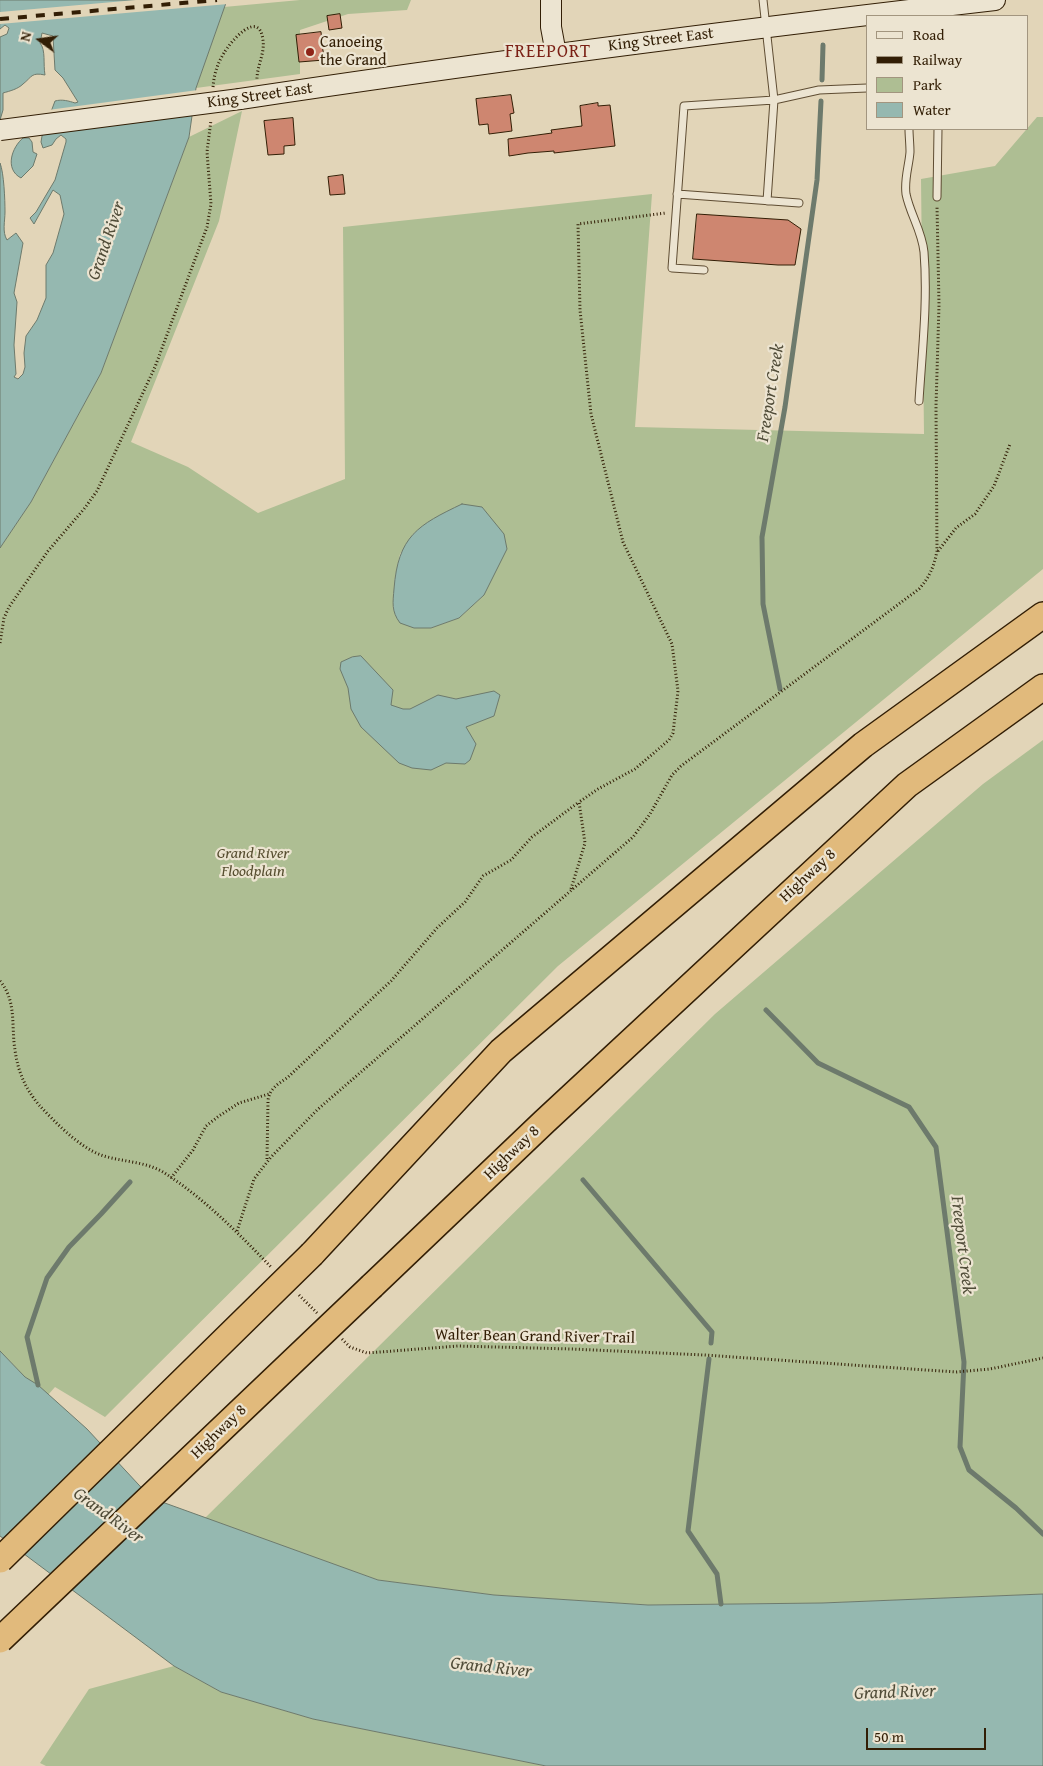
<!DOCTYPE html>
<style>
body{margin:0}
#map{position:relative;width:1043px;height:1766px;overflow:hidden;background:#e2d5b8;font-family:"Gentium Book Plus",serif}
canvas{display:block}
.legend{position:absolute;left:866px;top:15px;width:162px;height:115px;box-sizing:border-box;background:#ece4d1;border:1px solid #a2957f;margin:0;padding:6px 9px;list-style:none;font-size:15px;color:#321e05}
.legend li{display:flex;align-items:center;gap:10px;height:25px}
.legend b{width:25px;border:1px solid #a2957f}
.north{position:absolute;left:15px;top:15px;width:50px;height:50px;-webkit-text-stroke:4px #ece4d1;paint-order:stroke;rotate:284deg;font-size:14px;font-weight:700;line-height:20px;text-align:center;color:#321e05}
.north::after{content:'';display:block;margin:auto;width:18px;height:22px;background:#321e05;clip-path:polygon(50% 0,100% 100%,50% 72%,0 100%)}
.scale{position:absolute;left:866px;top:1728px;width:120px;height:22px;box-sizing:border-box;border:2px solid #321e05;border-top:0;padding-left:6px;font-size:15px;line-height:18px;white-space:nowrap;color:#321e05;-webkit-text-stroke:4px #ece4d1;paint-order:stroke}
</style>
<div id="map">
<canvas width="1043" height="1766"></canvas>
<ul class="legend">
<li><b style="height:6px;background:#ece4d1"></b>Road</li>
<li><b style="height:6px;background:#321e05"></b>Railway</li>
<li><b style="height:14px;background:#aebe93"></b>Park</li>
<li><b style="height:14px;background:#95b8b0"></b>Water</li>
</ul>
<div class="north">N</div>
<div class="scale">50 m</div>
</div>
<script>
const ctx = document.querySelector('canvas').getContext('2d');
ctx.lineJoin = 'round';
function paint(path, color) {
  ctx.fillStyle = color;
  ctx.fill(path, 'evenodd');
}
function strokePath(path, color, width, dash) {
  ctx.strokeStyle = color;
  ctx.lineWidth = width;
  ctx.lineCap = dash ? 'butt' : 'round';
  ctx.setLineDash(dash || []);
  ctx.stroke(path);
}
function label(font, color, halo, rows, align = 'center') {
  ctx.font = font + ' "Gentium Book Plus",serif';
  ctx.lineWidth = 4.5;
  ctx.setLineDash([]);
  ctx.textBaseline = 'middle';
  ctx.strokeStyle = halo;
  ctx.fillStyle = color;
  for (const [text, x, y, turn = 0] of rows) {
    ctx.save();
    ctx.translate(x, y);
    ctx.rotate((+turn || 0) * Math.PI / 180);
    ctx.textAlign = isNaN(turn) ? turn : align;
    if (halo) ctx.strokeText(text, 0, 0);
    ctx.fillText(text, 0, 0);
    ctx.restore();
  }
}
const green = new Path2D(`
 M 300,0 L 411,0 L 407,10 L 348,14 L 300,30 L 300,74 L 196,88 L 224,7 Z
 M 242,111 L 219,221 L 131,442 L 188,467 L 258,513 L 345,479 L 343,227 L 652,194 L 635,427 L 924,434 L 921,179 L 995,166 L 1037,117 L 1043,117 L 1043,569 L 558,966 L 105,1417 L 55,1387 L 48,1395 L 25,1377 L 0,1351 L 0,548 L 31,502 L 101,373 L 189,137 ZM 415,532 L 484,595 L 459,618 L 431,628 L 393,609 L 395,577 L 400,554 ZM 499,695 L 494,716 L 447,697 L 456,699 Z
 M 1043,740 L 1043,1594 L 822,1603 L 648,1605 L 494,1595 L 378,1580 L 205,1518 L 715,1014 L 983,784 Z
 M 174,1666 L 221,1692 L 313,1719 L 546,1766 L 46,1766 L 40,1763 L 89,1689 Z`);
const water = new Path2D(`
 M 0,0 L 227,0 L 196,88 L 189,137 L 101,373 L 31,502 L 0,548 L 0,163 C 4,173 5,200 5,212 C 5,221 2,232 7,240 L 16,233 L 23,243 L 14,293 L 17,302 L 14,345 L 16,374 L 14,377 L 18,379 L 23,374 L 25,367 L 24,353 L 26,336 L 37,320 L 46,298 L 46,265 L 53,253 L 64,214 L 60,195 L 53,190 L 34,224 L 30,218 L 36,212 L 55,180 L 66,142 L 66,139 L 61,135 L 56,139 L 52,145 L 43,148 L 41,142 L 42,136 L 55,101 C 62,99 69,101 75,103 L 78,102 L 63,78 L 55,70 L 53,36 L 42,33 L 40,43 C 46,50 43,64 45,75 C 31,72 32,77 23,84 C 18,89 10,91 3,93 L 3,110 L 0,120 L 0,37 L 7,34 L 9,28 L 5,25 L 0,29 Z
 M 23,138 L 29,138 L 32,142 L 33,152 L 37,154 L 33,166 L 21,178 C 4,169 12,147 23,138 Z
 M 462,504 L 482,507 L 504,534 L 507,549 L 484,595 L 459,618 L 431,628 L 414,628 L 400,623 C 391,611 393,602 394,589 C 398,536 418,525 462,504 Z
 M 361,656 L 393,690 L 391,705 L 403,709 L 410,709 L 438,695 L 456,699 L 494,691 L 500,695 L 494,716 L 466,727 L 476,744 L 470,760 L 465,764 L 446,763 L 431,770 L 412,768 L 399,763 L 361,727 L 351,709 L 348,688 L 340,669 L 341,662 L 352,657 Z
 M 0,1351 L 25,1377 L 38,1385 L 87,1429 L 151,1498 L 378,1580 L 494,1595 L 648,1605 L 822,1603 L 1043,1594 L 1043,1766 L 546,1766 L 313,1719 L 221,1692 L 174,1666 L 0,1536 Z`);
const pier = new Path2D(`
 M 136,0 L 229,0 L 228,4 L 0,24 L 0,12 Z
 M 198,90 L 195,114 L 40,134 L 48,110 Z`);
const stream = new Path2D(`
 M 822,80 L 823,45
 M 780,689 L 763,604 L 762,537 L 785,407 L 817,180 L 821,101
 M 766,1010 L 818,1063 L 909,1107 L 936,1147 L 964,1362 L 960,1447 L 969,1470 L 1016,1508 L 1043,1534
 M 583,1180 L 712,1332 L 711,1343
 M 709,1359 L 688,1531 L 717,1574 L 721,1604
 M 38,1385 L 27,1337 L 47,1278 L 69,1247 L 101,1214 L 130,1182`);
const building = new Path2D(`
 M 340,14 L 342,28 L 329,30 L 327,16 Z
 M 321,32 L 324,60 L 299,62 L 296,35 Z
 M 511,95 L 514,113 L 510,114 L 512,131 L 489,134 L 488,124 L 479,125 L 476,99 Z
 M 598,103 L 598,106 L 610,105 L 615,146 L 554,153 L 554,151 L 528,153 L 509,156 L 508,139 L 552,133 L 551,130 L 582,126 L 580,106 Z
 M 293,118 L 295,145 L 284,146 L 284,154 L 268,155 L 264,121 Z
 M 343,175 L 345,194 L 330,195 L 328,177 Z
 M 697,214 L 788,220 L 801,229 L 795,265 L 778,265 L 693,259 Z`);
const path = new Path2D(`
 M 213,87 C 214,75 217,64 224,53 C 230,42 259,8 263,40 C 265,53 257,66 257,79
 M 938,551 L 956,528 L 975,514 L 994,486 L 1010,444
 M 0,643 L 4,618 L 9,607 L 48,551 L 84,509 L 97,491 L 155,367 L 207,227 L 211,204 L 207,152 L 211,120
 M 571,889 L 585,843 L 579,802 L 598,789 L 635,769 L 669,740 L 673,733 L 678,691 L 672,644 L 623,542 L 591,414 L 580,310 L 578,224 L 666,213
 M 0,981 C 17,1001 11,1027 15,1050 C 18,1072 25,1088 39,1105 C 55,1122 79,1147 101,1155 C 121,1162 144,1161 163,1172 C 204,1198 238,1233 271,1267
 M 267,1159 L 268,1101 C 269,1089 278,1084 287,1078 L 391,981 L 437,928 L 465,902 L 483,876 L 511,860 L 532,837 L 579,802
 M 171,1178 L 193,1150 L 206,1126 L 219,1116 L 239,1103 L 269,1094
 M 237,1231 L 254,1179 L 271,1157 L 317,1110 L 633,837 L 650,814 L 672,775 L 681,766 L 919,589 C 929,578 934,567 937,551 L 936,406 L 939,305 L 937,206
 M 299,1295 L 317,1313
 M 342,1339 L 350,1347 L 367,1353 L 458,1346 L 572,1349 L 704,1355 L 956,1372 L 990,1369 L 1043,1358`);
const lane = new Path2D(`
 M 763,0 L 774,100 L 767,201
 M 909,129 C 909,136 910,144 910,152 C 909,166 904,179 906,194 C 910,214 922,231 924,252 C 928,301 922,352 919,401
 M 677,194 L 799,203
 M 937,197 L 938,129
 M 704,270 L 672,268 L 684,106 L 774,100 L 819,90 L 867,88`);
const secondary = new Path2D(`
 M 551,0 L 551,27 L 556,54
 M 240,99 C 491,61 743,29 995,0`);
const highway = new Path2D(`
 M 312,1254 L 501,1051 L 863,745 L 1043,615
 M 372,1286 L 544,1122 L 907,785 L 1043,687`);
const rail = new Path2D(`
 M 0,19 L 217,0`);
const secondaryBridge = new Path2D(`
 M 0,130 L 240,99`);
const highwayBridge = new Path2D(`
 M 0,1560 L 312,1254
 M 0,1640 L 372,1286`);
const markers = [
 [310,52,5,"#8f2418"]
];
const streetNames = [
 ["King Street East",661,40,-7],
 ["King Street East",260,96,-8],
 ["Highway 8",808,876,-43],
 ["Highway 8",512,1153,-44],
 ["Walter Bean Grand River Trail",535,1337,1],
 ["Highway 8",219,1432,-44]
];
const poiNames = [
 ["Canoeing",320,43],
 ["the Grand",320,61]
];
const parkNames = [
 ["Grand River",253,854],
 ["Floodplain",253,872]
];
const neighbourhoodNames = [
 ["FREEPORT",548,52]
];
const waterNames = [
 ["Grand River",107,241,-71],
 ["Freeport Creek",771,393,-81],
 ["Freeport Creek",962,1245,83],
 ["Grand River",108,1516,36],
 ["Grand River",491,1668,6],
 ["Grand River",895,1693,-2]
];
paint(green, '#aebe93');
paint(water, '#95b8b0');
strokePath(water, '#6d7a6c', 1);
paint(pier, '#e2d5b8');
strokePath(stream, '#6d7a6c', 5);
paint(building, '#ce8670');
strokePath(building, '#321e05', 1);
strokePath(lane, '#5e4c32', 9);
strokePath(secondary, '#321e05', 22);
strokePath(highway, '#321e05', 28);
strokePath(path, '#321e05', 3, [1, 2.5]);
strokePath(lane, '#ece4d1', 7);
strokePath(secondary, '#ece4d1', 20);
strokePath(highway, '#e1ba7c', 25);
strokePath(rail, '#321e05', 4, [9, 9]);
strokePath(secondaryBridge, '#321e05', 22, []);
strokePath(highwayBridge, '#321e05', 28, []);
strokePath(secondaryBridge, '#ece4d1', 20);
strokePath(highwayBridge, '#e1ba7c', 25);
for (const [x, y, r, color] of markers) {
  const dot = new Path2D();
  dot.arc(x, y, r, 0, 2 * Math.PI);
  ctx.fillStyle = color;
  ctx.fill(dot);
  strokePath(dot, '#ece4d1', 2);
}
label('16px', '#321e05', '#ece4d1', streetNames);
label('16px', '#321e05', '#ece4d1', poiNames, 'left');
label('italic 16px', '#574e30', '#ece4d1', parkNames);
ctx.letterSpacing = '1px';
label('18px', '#7a1f14', '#ece4d1', neighbourhoodNames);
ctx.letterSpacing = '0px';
label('italic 18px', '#504c38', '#ece4d1', waterNames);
</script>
